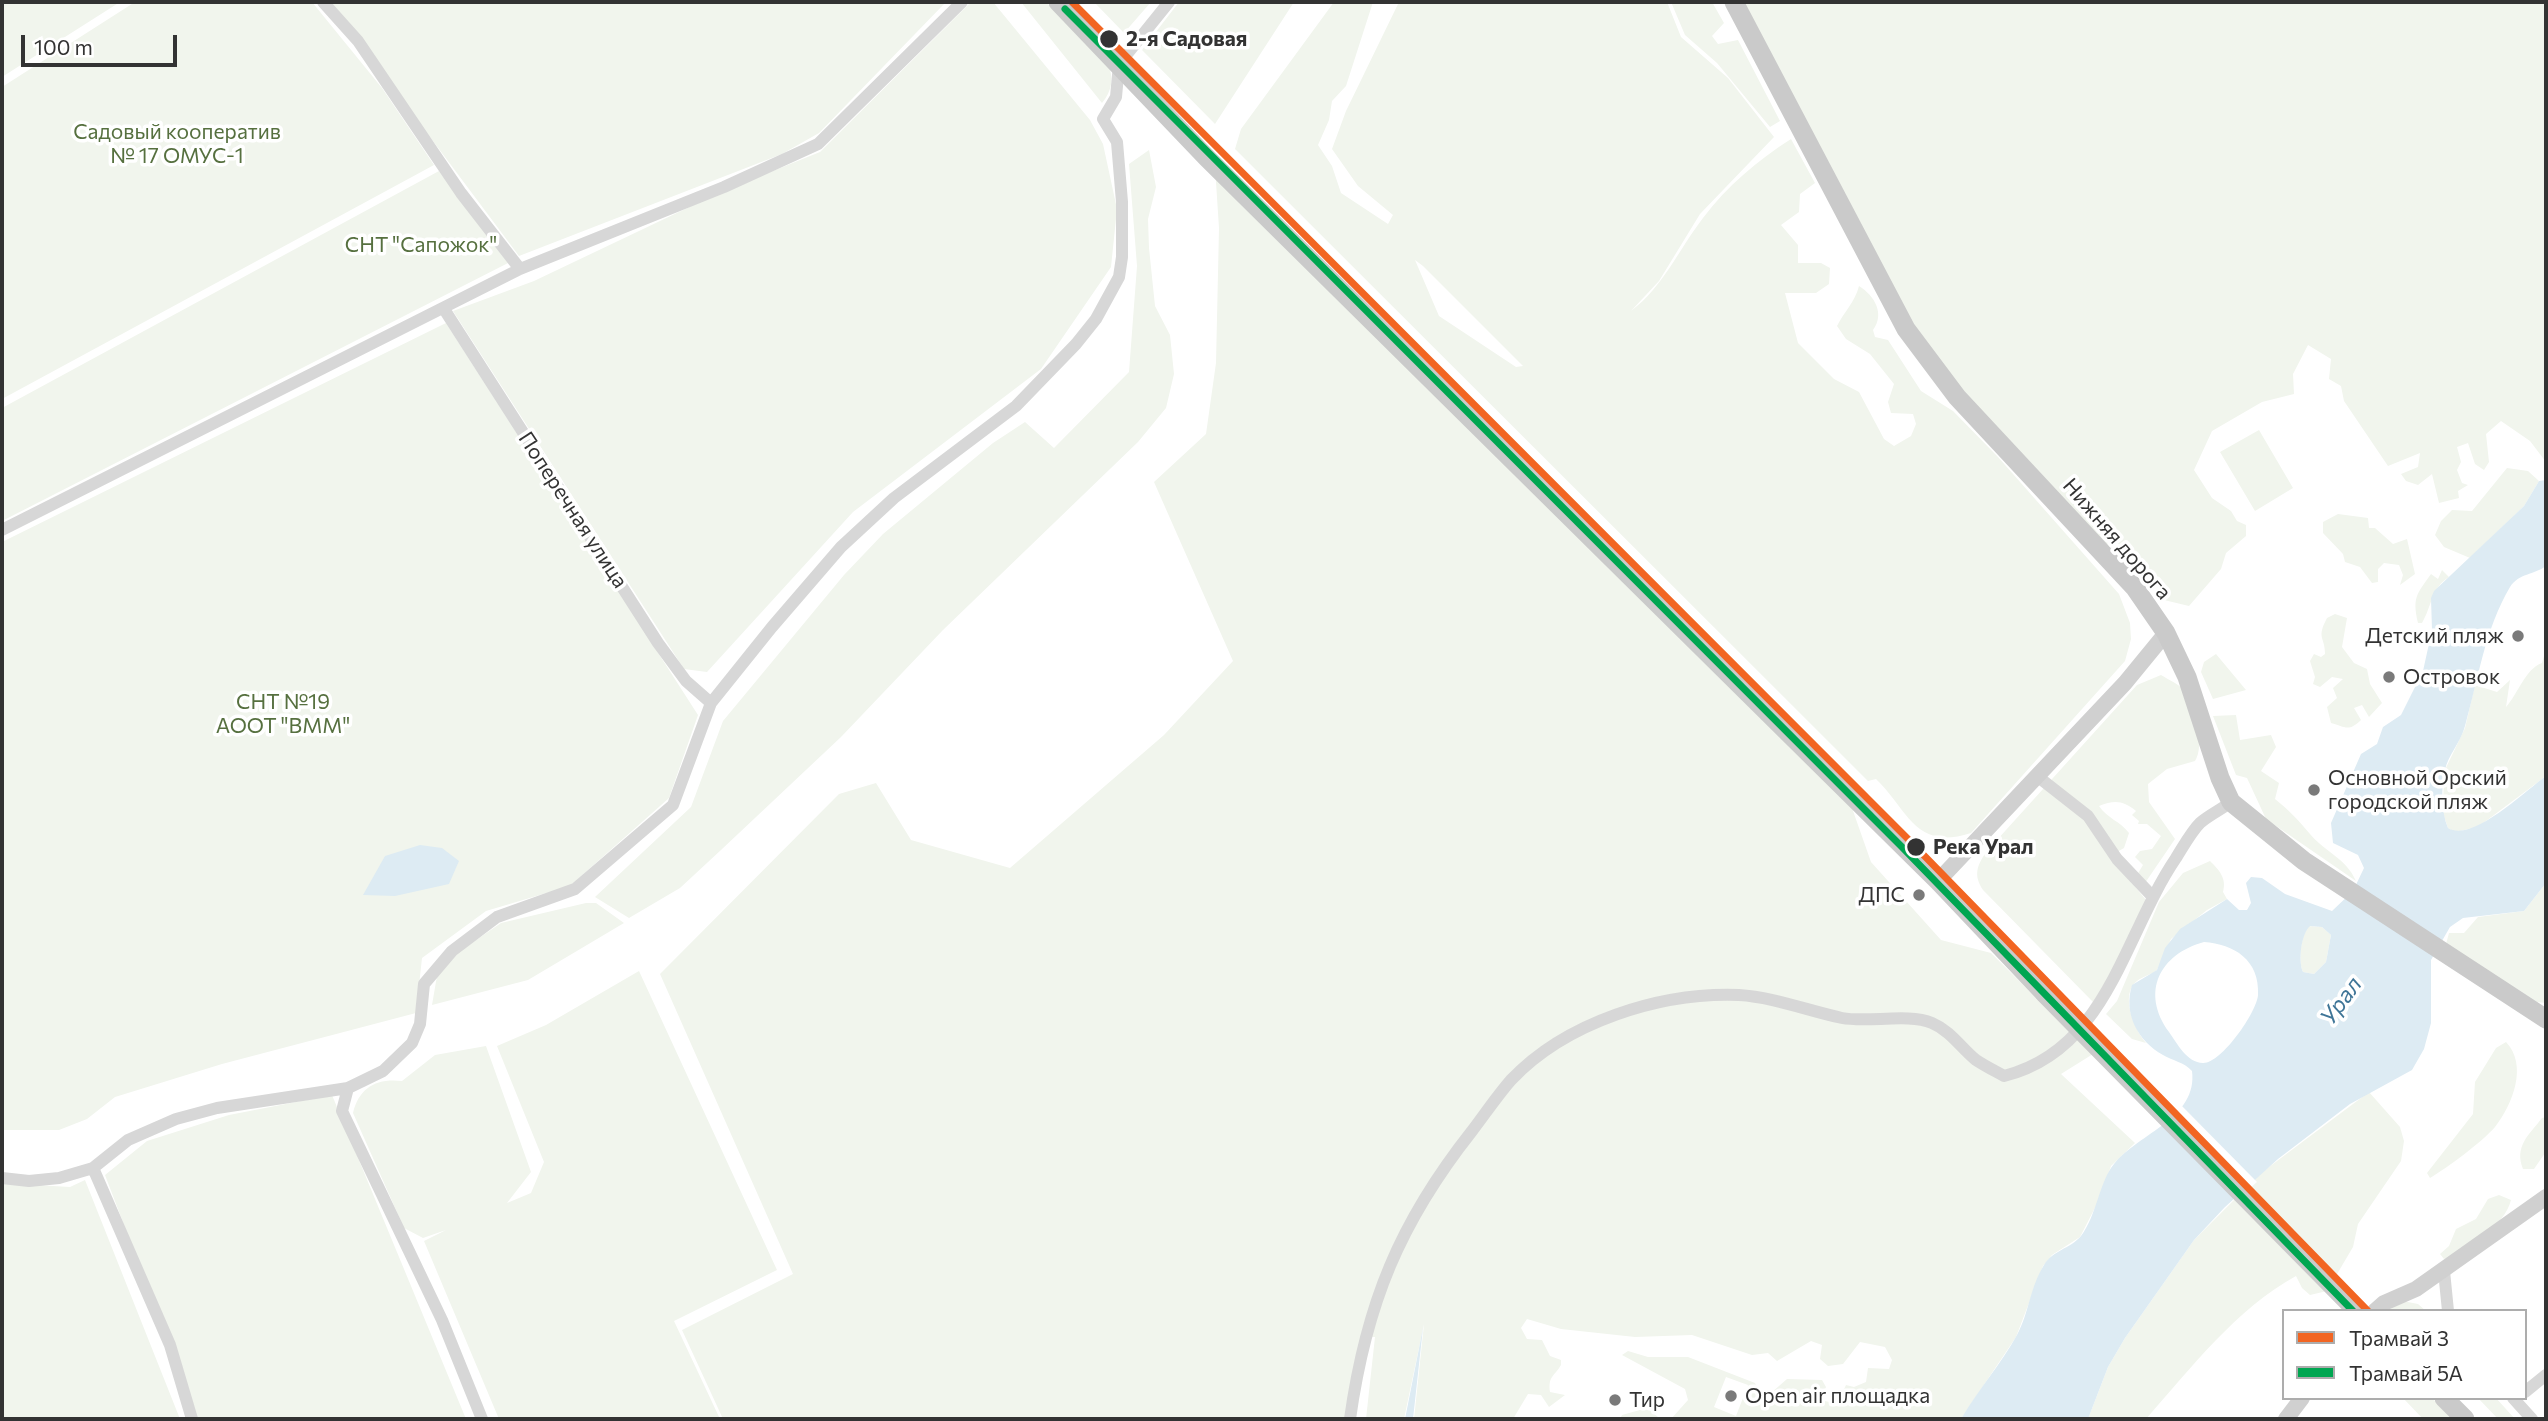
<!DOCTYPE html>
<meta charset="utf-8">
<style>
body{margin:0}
#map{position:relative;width:2548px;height:1421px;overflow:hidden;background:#fff;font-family:Commissioner,sans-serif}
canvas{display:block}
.frame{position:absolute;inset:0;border:4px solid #333;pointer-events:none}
.legend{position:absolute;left:2282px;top:1309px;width:245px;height:91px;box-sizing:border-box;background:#fff;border:2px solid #adadad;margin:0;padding:9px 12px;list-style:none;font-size:21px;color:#333}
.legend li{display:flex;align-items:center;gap:14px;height:35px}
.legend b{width:35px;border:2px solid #adadad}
.scale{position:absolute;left:21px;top:35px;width:156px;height:32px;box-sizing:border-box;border:4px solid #333;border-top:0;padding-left:9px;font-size:21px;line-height:24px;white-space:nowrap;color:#333;-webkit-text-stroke:5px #fff;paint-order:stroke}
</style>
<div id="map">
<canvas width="2548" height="1421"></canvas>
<div class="frame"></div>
<ul class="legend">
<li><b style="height:9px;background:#f26522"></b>Трамвай 3</li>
<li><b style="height:9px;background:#00a651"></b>Трамвай 5А</li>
</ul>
<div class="scale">100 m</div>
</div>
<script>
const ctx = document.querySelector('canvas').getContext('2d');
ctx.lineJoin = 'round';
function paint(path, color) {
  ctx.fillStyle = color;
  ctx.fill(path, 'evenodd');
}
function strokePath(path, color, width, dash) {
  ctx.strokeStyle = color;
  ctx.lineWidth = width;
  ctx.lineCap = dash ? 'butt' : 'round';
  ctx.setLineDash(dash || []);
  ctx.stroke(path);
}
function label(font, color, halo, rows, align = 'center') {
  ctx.font = font + ' Commissioner,sans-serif';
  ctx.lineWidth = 7;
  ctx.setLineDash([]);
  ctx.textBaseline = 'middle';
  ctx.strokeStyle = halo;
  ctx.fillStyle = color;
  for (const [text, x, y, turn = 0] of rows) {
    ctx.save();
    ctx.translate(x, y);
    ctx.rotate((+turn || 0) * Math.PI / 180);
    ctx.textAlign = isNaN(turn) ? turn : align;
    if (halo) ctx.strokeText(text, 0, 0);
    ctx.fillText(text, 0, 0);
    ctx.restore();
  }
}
const green = new Path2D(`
 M 2,2 L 120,2 L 2,77 Z
 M 135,2 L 312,2 L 382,88 L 434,165 L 2,399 L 2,87 Z
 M 329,2 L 946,2 L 819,133 L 782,154 L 519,256 Z
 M 971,2 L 993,2 L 1090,120 L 1103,144 L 1117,209 L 1111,267 L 1041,369 L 853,512 L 707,672 L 684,669 L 453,311 L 534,281 L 723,191 L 820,152 Z
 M 1021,2 L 1046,2 L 1108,64 C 1114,78 1112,91 1102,103 Z
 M 1094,2 L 1151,2 L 1124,33 Z
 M 1179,2 L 1294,2 L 1215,124 L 1142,50 Z
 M 1334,2 L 1373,2 L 1346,86 L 1332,101 L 1329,120 L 1318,145 L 1332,166 L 1341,193 L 1388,224 L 1393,215 L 1358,186 L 1332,149 L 1346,111 L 1399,2 L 1667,2 L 1681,37 L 1728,78 L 1774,137 L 1700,214 L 1659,281 L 1631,311 C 1663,287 1679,249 1703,218 C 1728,185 1757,161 1791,139 L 1815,183 L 1800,194 L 1799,212 L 1781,225 L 1798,245 L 1798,263 L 1821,263 L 1830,268 L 1829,284 L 1816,293 L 1785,293 L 1798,343 L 1834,379 L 1859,392 L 1884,439 L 1894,446 L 1911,436 L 1916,424 L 1913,414 L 1891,413 L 1888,402 L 1894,384 L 1870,354 L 1846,339 L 1837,326 C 1844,312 1855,302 1859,286 C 1875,296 1885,314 1873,330 L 1875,337 L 1888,340 L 1921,391 L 1953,411 L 1998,457 L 2119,594 L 2130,623 L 2131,639 L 2125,661 L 1971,833 C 1915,851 1909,811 1876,779 L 1868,781 L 1235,149 L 1241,129 ZM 1415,260 L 1423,266 L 1523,366 L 1516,367 L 1439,316 Z
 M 1671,2 L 1712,2 L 1724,23 L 1712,36 L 1718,44 L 1738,40 L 1780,121 L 1770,127 L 1717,63 L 1685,35 Z
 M 1742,2 L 2546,2 L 2546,462 L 2530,441 L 2501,421 L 2486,434 L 2489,462 L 2484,470 L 2475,464 L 2468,443 L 2457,447 L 2461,462 L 2457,470 L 2462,483 L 2468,485 L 2458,491 L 2459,498 L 2439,503 L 2432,474 L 2418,485 L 2406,481 L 2401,474 L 2418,467 L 2420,453 L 2388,466 L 2344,401 L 2341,386 L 2329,379 L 2331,359 L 2308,345 L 2293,374 L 2294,394 L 2262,402 L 2212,431 L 2194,470 L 2212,498 L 2231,511 L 2237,521 L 2246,525 L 2246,536 L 2226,553 L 2221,569 L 2189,606 L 2164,600 L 2137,565 L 2108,550 L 1964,391 L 1913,325 Z
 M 1149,150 L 1156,187 L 1148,219 L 1149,248 L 1155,306 L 1170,335 L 1174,374 L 1166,408 L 1138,442 L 943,630 L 841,737 L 721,850 L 680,888 L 629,918 L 595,897 L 691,807 L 723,721 L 844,575 L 883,534 L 993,443 L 1025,422 L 1054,448 L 1129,372 L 1137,266 L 1129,164 Z
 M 1215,167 L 1852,808 L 1871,862 L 1941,940 L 1991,953 L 2093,1054 L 2061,1074 L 2135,1143 L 2111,1166 L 2101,1196 L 2080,1237 L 2052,1255 L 2043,1266 L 2016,1337 L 1961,1419 L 1620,1419 L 1622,1415 L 1647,1408 L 1658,1417 L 1671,1419 L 1688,1400 L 1685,1389 L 1622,1355 L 1628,1351 L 1648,1357 L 1688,1357 L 1755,1383 L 1763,1400 L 1787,1379 L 1822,1380 L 1826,1387 L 1821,1400 L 1837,1404 L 1846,1385 L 1854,1387 L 1866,1382 L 1868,1368 L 1889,1369 L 1892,1360 L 1885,1347 L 1860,1342 L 1843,1364 L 1828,1366 L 1820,1359 L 1822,1345 L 1811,1341 L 1777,1361 L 1768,1353 L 1752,1355 L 1692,1335 L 1635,1337 L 1561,1329 L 1527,1319 L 1521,1328 L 1527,1339 L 1542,1340 L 1550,1356 L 1561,1360 L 1561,1365 C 1554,1377 1548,1376 1550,1392 L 1565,1395 L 1549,1407 L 1541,1395 L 1528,1394 L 1513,1419 L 1414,1419 L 1424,1324 L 1404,1419 L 1366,1419 L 1375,1337 L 1365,1337 L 1353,1419 L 723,1419 L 682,1330 L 793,1274 L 660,974 L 839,794 L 876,783 L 911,840 L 1010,868 L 1164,735 L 1233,661 L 1154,482 L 1206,434 L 1216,363 L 1219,228 ZM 1726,1377 L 1748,1385 L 1736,1416 L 1714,1407 Z
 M 439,171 L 510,262 L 2,521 L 2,408 Z
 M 446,323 L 698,715 L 669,798 L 570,886 L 486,911 L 422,958 L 416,1013 L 222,1064 L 115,1097 L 87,1119 L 59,1130 L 2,1130 L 2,542 Z
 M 2259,430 L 2293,488 L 2255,511 L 2220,452 Z
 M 2507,468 L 2528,471 L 2539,481 L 2524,506 L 2470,558 L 2444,547 L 2435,535 L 2441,521 L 2452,510 L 2472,511 Z
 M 2338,514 L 2368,518 L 2369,528 L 2375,528 L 2393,544 L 2407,539 L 2415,574 L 2400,585 L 2403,575 L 2399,565 L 2384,563 L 2378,569 L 2378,582 L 2372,583 L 2360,567 L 2345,562 L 2343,554 L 2323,533 L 2323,522 Z
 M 2442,570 L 2449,577 C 2431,588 2432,606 2422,623 L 2418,623 C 2412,597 2417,594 2431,574 L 2438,579 Z
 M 2335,614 L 2347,618 L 2342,647 L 2354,663 L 2367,669 L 2370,684 L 2382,703 L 2369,717 L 2362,705 L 2354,708 L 2361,720 C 2349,732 2345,727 2331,723 L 2327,707 L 2337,698 L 2333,688 L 2343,679 L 2332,677 L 2320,687 L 2313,684 L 2315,677 L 2310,661 L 2314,654 L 2321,657 L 2325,654 C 2325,636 2316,639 2327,618 Z
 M 2546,649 L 2546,776 L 2478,827 L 2455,832 L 2448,828 L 2443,813 L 2444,772 L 2465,728 L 2475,685 L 2497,692 L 2510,680 L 2506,707 C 2518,694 2525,669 2542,663 Z
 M 2216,654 L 2246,690 L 2213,699 L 2201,672 L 2204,662 Z
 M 2161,675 C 2169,680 2179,684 2185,691 C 2197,704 2205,746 2195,761 L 2167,769 L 2148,784 L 2149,802 L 2175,839 L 2145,883 L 2137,875 L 2143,865 L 2135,857 L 2140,851 L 2152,849 L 2161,836 L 2147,824 L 2138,824 L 2139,821 L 2132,815 L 2136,811 C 2123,800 2114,800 2099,806 C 2108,819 2120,821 2129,833 L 2124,848 L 2110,856 L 2146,900 L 2104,991 L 2093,1002 L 1983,890 C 1973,875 1977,865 1987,851 L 2137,685 Z
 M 2236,715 L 2240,740 L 2271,735 L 2276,747 L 2261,771 L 2279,783 L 2275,799 C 2289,810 2299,821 2310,834 C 2325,852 2346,858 2356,881 L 2266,819 L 2247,778 L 2236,775 L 2213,716 Z
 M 2210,861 C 2219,870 2227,878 2223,892 L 2227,899 L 2207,910 L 2171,939 L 2157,970 C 2151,975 2143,976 2137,981 C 2119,995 2135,1030 2146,1043 L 2132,1039 L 2106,1014 L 2117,1001 L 2159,902 L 2183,873 Z
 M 2546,883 L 2546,1003 L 2537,1002 L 2446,944 L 2449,933 L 2464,933 L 2478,917 L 2524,911 Z
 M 586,903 L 596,903 L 624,923 L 528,980 L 432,1005 L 438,970 L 444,962 L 501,923 Z
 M 2309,926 L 2322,927 L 2331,935 L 2326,962 L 2314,974 L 2303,972 C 2298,961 2301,934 2309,926 Z
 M 639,971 L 777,1270 L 674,1321 L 720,1419 L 499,1419 L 424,1241 L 446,1230 L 423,1238 L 404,1228 L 353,1113 C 359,1088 376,1078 402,1081 L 435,1055 L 486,1046 L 531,1172 L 507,1203 L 531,1193 L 544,1162 L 497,1046 L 546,1025 Z
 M 2506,1042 C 2528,1065 2513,1104 2495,1127 C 2482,1142 2447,1168 2430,1178 L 2427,1173 L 2473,1114 L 2475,1082 L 2496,1048 Z
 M 2369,1092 L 2400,1127 L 2404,1141 L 2401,1161 L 2358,1224 L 2353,1247 L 2327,1291 L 2310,1295 L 2302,1288 L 2296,1276 C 2236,1309 2191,1368 2146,1419 L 2088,1419 L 2108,1367 L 2125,1338 L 2194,1240 L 2261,1173 Z
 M 332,1095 L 466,1419 L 198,1419 L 105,1175 L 147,1141 L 229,1115 Z
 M 2546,1117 L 2545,1153 L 2534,1169 L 2523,1169 C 2514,1146 2529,1135 2542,1118 Z
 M 85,1180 L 180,1419 L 2,1419 L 2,1183 L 70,1187 Z
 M 2499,1195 L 2511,1200 C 2505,1225 2467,1252 2444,1259 L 2440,1254 L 2449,1246 L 2456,1229 L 2476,1219 L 2488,1199 Z
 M 2403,1301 L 2418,1304 L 2426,1311 L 2390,1311 L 2392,1307 Z
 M 2403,1398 L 2432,1398 L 2452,1419 L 2423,1419 Z
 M 2478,1398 L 2496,1398 L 2515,1419 L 2498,1419 Z`);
const water = new Path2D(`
 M 2546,480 L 2546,566 C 2534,575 2519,573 2510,587 C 2485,629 2478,680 2465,726 C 2461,742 2448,755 2445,770 C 2441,787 2441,812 2448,828 C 2472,843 2525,791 2546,776 L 2546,883 L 2524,911 L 2463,918 L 2450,927 L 2431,960 L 2431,1023 L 2424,1049 L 2412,1070 L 2350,1104 L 2278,1159 L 2225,1207 L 2194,1240 L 2125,1338 L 2108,1367 L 2088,1419 L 1961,1419 C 1978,1390 2001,1364 2017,1335 C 2029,1313 2030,1287 2044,1265 C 2053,1250 2070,1249 2081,1236 C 2097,1215 2099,1182 2114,1164 C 2139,1133 2198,1118 2192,1071 C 2184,1062 2173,1061 2163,1055 C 2138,1041 2123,1014 2132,985 L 2157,970 L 2165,948 L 2180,929 L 2227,899 L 2239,910 L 2247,910 L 2251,903 L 2246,883 L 2251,877 L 2262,878 L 2285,894 L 2332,911 L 2353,891 L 2364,868 L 2358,855 L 2333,843 L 2331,823 L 2361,754 L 2377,744 L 2383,727 L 2401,715 L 2423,671 L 2432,630 L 2431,598 L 2434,591 L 2524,506 L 2539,481 ZM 2310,926 L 2322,927 L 2331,935 L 2326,962 L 2314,974 L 2303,972 C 2298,961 2301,934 2310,926 ZM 2204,942 C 2234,944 2260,960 2258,995 C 2257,1012 2221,1064 2203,1063 C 2187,1063 2177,1043 2169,1032 C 2140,992 2160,954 2204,942 Z
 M 420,845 L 442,848 L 459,861 L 449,884 L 395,896 L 363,895 L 385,856 Z
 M 1423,1328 L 1413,1419 L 1405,1419 Z`);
const pier = new Path2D(`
 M 2180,1104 L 2257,1182 L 2239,1198 L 2168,1116 Z`);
const street = new Path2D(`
 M 323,2 L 358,41 L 461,193 L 520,269
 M 444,309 L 658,643 L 686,681 L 711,703
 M 2,530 L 520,269 L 724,187 L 818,144 L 962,2
 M 2037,776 L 2088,816 L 2117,859 L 2153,897
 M 348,1088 L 342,1111 L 442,1320 L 482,1419
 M 93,1168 L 170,1345 L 192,1419
 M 2,1178 L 29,1181 L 59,1178 L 93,1168 L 128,1140 L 176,1119 L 217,1108 L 348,1088 L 383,1071 L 412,1043 L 420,1024 L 424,984 L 452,951 L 497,917 L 575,889 L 673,805 L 711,703 L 772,627 L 841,547 L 894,498 L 1016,406 L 1076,344 L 1096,319 L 1119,277 L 1122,257 L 1122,202 L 1117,142 L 1103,119 L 1116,97 L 1119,64 L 1169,2
 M 2444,1271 L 2448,1311
 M 2525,1392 L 2546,1375
 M 2513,1398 L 2532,1419
 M 1350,1419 C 1366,1304 1400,1222 1472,1131 C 1485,1114 1497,1096 1511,1080 C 1566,1022 1660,992 1739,995 C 1773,997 1809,1011 1842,1018 C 1868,1023 1908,1013 1932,1023 C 1951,1031 1961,1048 1976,1060 C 1985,1066 1995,1071 2004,1076 C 2108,1050 2123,936 2176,858 C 2183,847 2191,832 2200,823 C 2209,815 2222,809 2231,802`);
const secondary = new Path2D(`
 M 1938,881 L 2125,683 L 2166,633
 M 2375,1311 L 2384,1303 L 2416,1289 L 2546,1197
 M 2286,1419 L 2302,1398`);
const primary = new Path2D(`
 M 1058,2 L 1206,157 L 1938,881 L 2045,994
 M 1734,2 L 1906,329 L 1957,397 L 2135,588 L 2166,633 L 2187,677 L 2220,778 L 2231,802 L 2304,861 L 2546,1019
 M 2444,1398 L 2465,1419`);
const primaryBridge = new Path2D(`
 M 2045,994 L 2357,1311`);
const tram1 = new Path2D(`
 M 1072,2 L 1908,839 L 2368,1311`);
const tram2 = new Path2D(`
 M 1065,9 L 1901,846 L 2353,1311`);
const markers = [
 [1109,39,10,"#333"],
 [2518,636,7,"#7a7a7a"],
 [2389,677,7,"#7a7a7a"],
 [2314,790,7,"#7a7a7a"],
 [1916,847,10,"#333"],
 [1919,895,7,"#7a7a7a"],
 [1731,1396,7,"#7a7a7a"],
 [1615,1400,7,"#7a7a7a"]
];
const stopNames = [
 ["2-я Садовая",1126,39],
 ["Река Урал",1933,847]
];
const parkNames = [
 ["Садовый кооператив",177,132],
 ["№ 17 ОМУС-1",177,156],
 ["СНТ \"Сапожок\"",421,245],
 ["СНТ №19",283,702],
 ["АООТ \"ВММ\"",283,726]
];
const streetNames = [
 ["Поперечная улица",573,510,57],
 ["Нижняя дорога",2117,539,49]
];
const poiNames = [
 ["Детский пляж",2504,636,"right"],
 ["Островок",2403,677],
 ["Основной Орский",2328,778],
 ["городской пляж",2328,802],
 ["ДПС",1905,895,"right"],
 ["Open air площадка",1745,1396],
 ["Тир",1629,1400]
];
const waterNames = [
 ["Урал",2341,1001,-54]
];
paint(green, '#f1f5ed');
paint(water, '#ddebf3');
paint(pier, '#fff');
strokePath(street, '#d7d7d7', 12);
strokePath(secondary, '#d0d0d0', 16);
strokePath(primary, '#cacaca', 19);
strokePath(primaryBridge, '#cacaca', 19);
strokePath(tram1, '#f26522', 7);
strokePath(tram2, '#00a651', 7);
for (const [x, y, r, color] of markers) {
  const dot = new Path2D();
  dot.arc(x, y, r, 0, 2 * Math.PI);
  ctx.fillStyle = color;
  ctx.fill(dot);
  strokePath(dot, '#fff', 2.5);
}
label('bold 21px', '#333', '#fff', stopNames, 'left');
label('21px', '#56703f', '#fff', parkNames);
label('21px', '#333', '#fff', streetNames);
label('21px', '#333', '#fff', poiNames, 'left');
label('italic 23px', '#3f7597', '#fff', waterNames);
</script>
